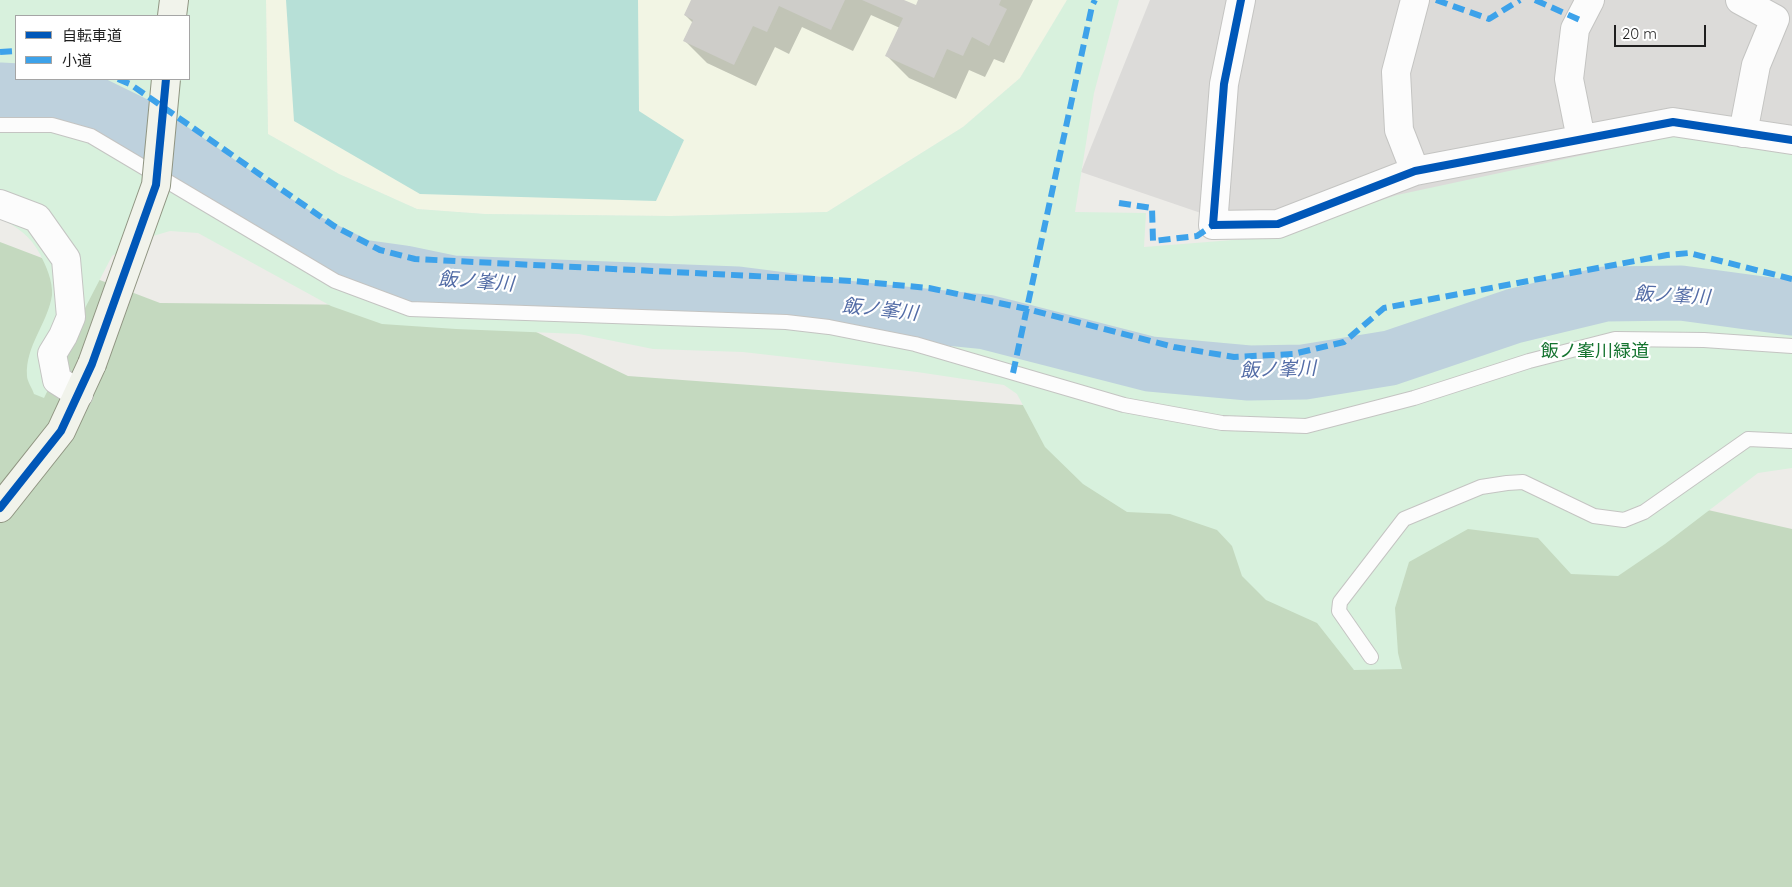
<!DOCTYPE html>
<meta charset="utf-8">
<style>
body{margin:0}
#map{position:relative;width:1792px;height:887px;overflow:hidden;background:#edece8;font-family:Quicksand,"Noto Sans JP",sans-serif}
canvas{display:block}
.legend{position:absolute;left:15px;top:15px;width:175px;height:65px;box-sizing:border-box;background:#fff;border:1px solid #a5a5a5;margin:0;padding:6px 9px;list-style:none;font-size:15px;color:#1f1f1f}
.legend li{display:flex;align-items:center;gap:10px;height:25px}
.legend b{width:25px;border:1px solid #a5a5a5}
.scale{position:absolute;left:1614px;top:25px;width:92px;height:22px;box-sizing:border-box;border:2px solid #1f1f1f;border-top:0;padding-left:6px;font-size:15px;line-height:18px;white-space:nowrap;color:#1f1f1f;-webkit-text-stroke:4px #fff;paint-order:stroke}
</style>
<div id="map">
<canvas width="1792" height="887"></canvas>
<ul class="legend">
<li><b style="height:6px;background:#0057b8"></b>自転車道</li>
<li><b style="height:6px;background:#3da2ea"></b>小道</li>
</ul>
<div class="scale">20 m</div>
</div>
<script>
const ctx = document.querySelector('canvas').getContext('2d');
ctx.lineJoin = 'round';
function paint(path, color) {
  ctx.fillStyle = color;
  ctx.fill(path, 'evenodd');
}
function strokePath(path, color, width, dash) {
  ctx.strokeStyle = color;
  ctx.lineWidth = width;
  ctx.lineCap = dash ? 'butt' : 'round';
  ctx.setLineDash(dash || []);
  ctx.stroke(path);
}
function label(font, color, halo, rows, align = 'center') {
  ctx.font = font + ' Quicksand,"Noto Sans JP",sans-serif';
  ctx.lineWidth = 4.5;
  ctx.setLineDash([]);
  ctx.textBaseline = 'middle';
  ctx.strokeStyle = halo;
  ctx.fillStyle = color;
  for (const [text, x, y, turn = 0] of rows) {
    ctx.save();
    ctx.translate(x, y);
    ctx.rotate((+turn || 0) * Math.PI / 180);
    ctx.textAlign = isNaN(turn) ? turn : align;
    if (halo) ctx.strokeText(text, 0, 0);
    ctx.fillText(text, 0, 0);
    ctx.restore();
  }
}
const residential = new Path2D(`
 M 1150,0 L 1792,0 L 1792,146 L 1271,237 L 1081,172 Z`);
const education = new Path2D(`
 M 266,0 L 1067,0 L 1020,78 L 963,127 L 827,212 L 671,216 L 485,214 L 417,209 L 339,174 L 268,134 Z`);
const forest = new Path2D(`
 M 0,242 L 160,303 L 482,306 L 628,376 L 1350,429 L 1792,529 L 1792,887 L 0,887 Z`);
const park = new Path2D(`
 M 0,0 L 266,0 L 268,134 L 339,174 L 417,209 L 485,214 L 671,216 L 827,212 L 963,127 L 1020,78 L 1067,0 L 1119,0 L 1094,93 L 1075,212 L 1146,213 L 1144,247 L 1271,237 L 1397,195 L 1672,136 L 1792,152 L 1792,468 L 1758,473 L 1665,544 L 1618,576 L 1571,574 L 1538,538 L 1468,529 L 1409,562 L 1395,608 L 1398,653 L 1402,669 L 1354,670 L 1317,623 L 1266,600 L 1242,576 L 1232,546 L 1217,530 L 1170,514 L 1127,512 L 1083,484 L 1045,447 L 1017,394 L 1004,385 L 917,372 L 743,352 L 653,349 L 579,334 L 456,329 L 382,324 L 331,306 L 198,233 L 170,231 L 143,239 L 112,256 L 83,312 L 69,347 L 44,398 L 34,394 C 32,388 27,381 27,376 C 25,346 48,323 52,295 C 53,281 46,266 40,254 C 31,237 17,226 0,219 ZM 16,16 L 189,16 L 189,79 L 16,79 Z`);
const pitch = new Path2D(`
 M 286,0 L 638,0 L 639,111 L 684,140 L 656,201 L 420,194 L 294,121 Z`);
const shadow = new Path2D(`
 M 692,0 L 901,0 L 917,7 L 920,0 L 1033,0 L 1004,63 L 994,59 L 985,77 L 969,70 L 956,99 L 909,78 L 887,56 L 900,28 L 871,15 L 853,51 L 802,27 L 789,54 L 775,47 L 756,86 L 707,63 L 684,40 L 693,23 L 685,15 Z`);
const river = new Path2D(`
 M 0,90 L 39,92 L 86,100 L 135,124 L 275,221 L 303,239 L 361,267 L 404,273 L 452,283 L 738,294 L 855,309 L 986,322 L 1150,364 L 1249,373 L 1304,372 L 1390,358 L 1514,316 L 1605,294 L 1681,293 L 1792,308`);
const building = new Path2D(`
 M 691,0 L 845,0 L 831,30 L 779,6 L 767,32 L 753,26 L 734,65 L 683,41 L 693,20 L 684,15 Z
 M 862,0 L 904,0 L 916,5 L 918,0 L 1001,0 L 999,5 L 1007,9 L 989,46 L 972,37 L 963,56 L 947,49 L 934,78 L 885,56 L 903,18 Z`);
const lane = new Path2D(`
 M 0,125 L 52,125 L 91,136 L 335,281 L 410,309 L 786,322 L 829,327 L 915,344 L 1124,405 L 1222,423 L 1306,426 L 1414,398 L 1529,361 L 1615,339 L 1704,340 L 1792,346
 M 1371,657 L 1339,611 L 1340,602 L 1404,519 L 1481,487 L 1507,483 L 1523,482 L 1594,516 L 1624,520 L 1644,512 L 1748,439 L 1792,441`);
const street = new Path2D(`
 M 1241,0 L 1224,84 L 1213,225 L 1278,224 L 1415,171 L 1673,122 L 1792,140
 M 1415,0 L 1396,72 L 1399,130 L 1415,171
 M 1740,0 L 1775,19 L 1756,65 L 1743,133
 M 1581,139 L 1569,79 L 1575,29 L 1590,0
 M 0,204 L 37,218 L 66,259 L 71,317 L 63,336 L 52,354 L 57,380 L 79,394`);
const secondary = new Path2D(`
 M 172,16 L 174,0
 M 0,508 L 61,431 L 92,364`);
const secondaryBridge = new Path2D(`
 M 92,364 L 156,185 L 166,79`);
const quiet = new Path2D(`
 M 1436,0 L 1489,19 L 1520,0
 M 1535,0 L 1580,20
 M 0,52 L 16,51
 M 118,79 L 130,84 L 334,226 L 380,250 L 415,259 L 853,281 L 929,288 L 1027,309 L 1174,347 L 1234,357 L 1293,354 L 1344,342 L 1384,308 L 1667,255 L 1689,253 L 1792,279
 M 1119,203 L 1152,208 L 1153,241 L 1197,236 L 1213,225
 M 1013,373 L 1092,6 L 1095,0`);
const cycleway = new Path2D(`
 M 1241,0 L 1224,84 L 1213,225 L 1278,224 L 1415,171 L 1673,122 L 1792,140
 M 0,508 L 61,431 L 92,364 L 156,185 L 166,79`);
const parkNames = [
 ["飯ノ峯川緑道",1595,352]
];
const waterNames = [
 ["飯ノ峯川",476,282,4],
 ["飯ノ峯川",1672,296,3],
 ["飯ノ峯川",880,310,6],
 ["飯ノ峯川",1278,370,-2]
];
paint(residential, '#dcdbd9');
paint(education, '#f2f5e4');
paint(forest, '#c4d9bf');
paint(park, '#d8f1dd');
paint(pitch, '#b7e0d7');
paint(shadow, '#0003');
strokePath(river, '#bed1dd', 55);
paint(building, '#cecdc9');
strokePath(lane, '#c4c4c2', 16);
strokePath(street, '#c4c4c2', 30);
strokePath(secondary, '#909582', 30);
strokePath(lane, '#fcfcfc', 14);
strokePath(street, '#fcfcfc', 28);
strokePath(secondary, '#f1f3eb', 28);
strokePath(secondaryBridge, '#909582', 30, []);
strokePath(secondaryBridge, '#f1f3eb', 28);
strokePath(quiet, '#3da2ea', 6, [12, 6]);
strokePath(cycleway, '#0057b8', 8);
label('18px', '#157430', '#fff', parkNames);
label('italic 19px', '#536ca6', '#fff', waterNames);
</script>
